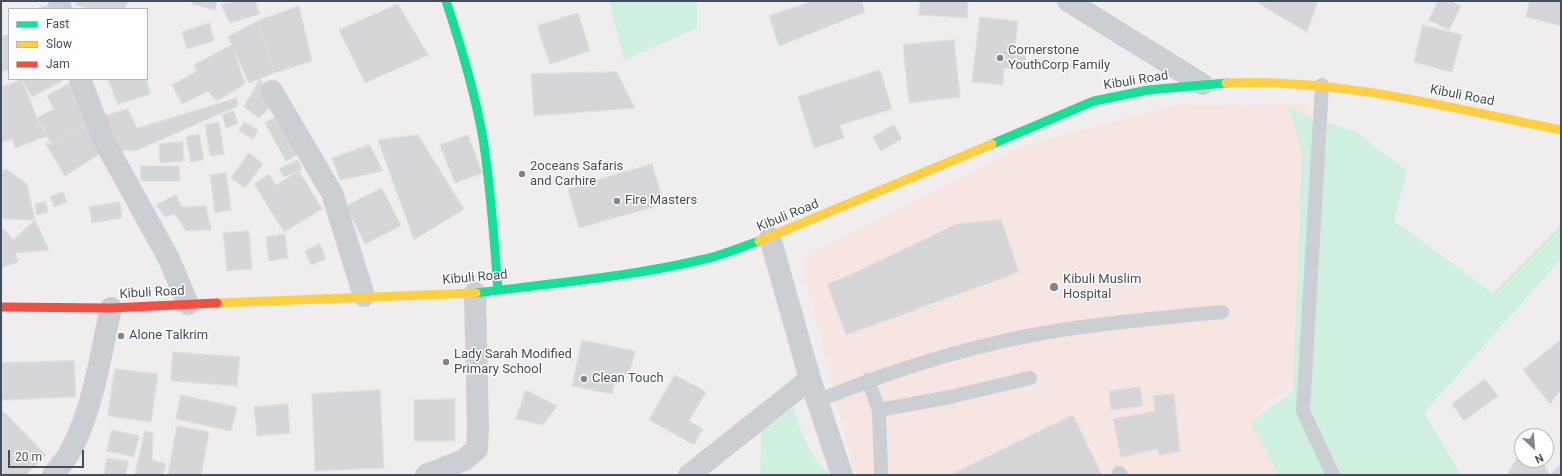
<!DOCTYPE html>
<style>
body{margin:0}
#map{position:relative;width:1562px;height:476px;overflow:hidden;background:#efeded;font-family:Roboto,sans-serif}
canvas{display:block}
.frame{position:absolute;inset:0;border:2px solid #434e5c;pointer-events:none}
.legend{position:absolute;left:8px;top:8px;width:140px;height:72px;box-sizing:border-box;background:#fff;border:1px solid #b4b8be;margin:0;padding:5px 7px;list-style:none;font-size:12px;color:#434e5c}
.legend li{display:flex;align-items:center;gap:8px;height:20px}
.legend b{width:20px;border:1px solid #b4b8be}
.north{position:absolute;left:1514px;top:428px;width:40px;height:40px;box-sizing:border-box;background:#fff;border:1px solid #b4b8be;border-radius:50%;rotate:154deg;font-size:11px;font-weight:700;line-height:16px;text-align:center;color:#434e5c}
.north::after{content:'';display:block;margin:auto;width:14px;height:18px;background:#7f868f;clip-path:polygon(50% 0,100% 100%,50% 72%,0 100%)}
.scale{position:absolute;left:8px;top:450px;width:76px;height:18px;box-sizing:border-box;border:2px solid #434e5c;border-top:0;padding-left:5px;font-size:12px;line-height:14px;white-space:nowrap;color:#434e5c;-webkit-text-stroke:3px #fff;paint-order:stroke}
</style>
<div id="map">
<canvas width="1562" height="476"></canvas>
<div class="frame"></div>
<ul class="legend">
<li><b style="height:5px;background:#16e098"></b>Fast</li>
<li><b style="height:5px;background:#ffcf43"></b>Slow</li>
<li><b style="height:5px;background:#f24e42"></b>Jam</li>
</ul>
<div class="north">N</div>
<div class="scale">20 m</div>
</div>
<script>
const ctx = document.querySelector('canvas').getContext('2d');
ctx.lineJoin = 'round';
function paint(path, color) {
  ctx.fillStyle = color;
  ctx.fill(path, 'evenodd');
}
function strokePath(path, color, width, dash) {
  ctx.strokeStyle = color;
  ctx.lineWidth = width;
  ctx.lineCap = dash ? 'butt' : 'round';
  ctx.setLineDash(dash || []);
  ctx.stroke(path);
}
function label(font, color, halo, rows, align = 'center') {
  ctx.font = font + ' Roboto,sans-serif';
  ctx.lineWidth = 3;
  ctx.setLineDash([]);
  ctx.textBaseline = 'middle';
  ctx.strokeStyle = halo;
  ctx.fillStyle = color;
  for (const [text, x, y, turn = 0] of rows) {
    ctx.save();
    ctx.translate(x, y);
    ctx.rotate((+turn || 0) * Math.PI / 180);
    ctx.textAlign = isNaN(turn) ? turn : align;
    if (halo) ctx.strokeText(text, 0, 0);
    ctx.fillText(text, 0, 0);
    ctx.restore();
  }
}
const medical = new Path2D(`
 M 1309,104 L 1297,381 L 1255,414 L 1288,475 L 855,475 L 811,301 L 802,259 L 1023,146 L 1177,105 Z`);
const green = new Path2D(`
 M 609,1 L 697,1 L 697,28 L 624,60 Z
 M 1287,104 L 1308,117 L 1355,131 L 1407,171 L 1394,221 L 1493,293 L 1561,225 L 1561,259 L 1424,413 L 1461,475 L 1279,475 L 1250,423 L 1293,391 L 1302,151 Z
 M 793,408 C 802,433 810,461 832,475 L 760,475 L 761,431 Z`);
const building = new Path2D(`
 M 77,1 L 128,1 L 125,9 L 89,9 L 76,5 Z
 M 192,1 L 217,1 L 215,10 L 192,4 Z
 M 234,1 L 255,1 L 260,14 L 230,23 L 221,5 Z
 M 813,1 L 862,1 L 865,12 L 779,46 L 769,16 Z
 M 920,1 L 968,1 L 967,18 L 919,15 Z
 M 1255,1 L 1318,1 L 1307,32 Z
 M 1438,1 L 1451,1 L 1461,6 L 1449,30 L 1429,20 Z
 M 1530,1 L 1561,1 L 1561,26 L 1526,17 Z
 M 52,4 L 53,9 L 35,9 Z
 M 398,4 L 428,55 L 365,83 L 339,30 Z
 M 299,6 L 312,61 L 274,73 L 258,21 Z
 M 578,13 L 590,51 L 550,64 L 537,26 Z
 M 980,17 L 1018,21 L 1015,48 L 1027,49 L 1024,70 L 1004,68 L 1003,85 L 972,82 Z
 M 258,21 L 274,73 L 249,83 L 228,37 Z
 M 210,23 L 214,41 L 187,49 L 182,32 Z
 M 1423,25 L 1462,35 L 1452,72 L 1414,62 Z
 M 9,35 L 9,70 L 1,71 L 1,37 Z
 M 954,40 L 960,97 L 909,103 L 903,45 Z
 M 232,45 L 245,84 L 217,101 L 208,91 L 182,104 L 172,85 L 197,71 L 194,65 Z
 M 880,70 L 892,109 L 840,125 L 844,138 L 814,148 L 798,97 Z
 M 617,72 L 635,108 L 534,116 L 531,74 Z
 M 25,79 L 66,79 L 32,97 L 22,80 Z
 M 108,79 L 146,79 L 151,94 L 118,104 Z
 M 260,79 L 276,101 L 259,118 L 244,107 Z
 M 22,80 L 37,118 L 47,136 L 15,148 L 12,139 L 1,143 L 1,87 Z
 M 70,83 L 92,121 L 51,144 L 37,118 L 54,109 L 47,96 Z
 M 237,98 L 238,106 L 135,151 L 109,149 L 102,116 L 128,109 L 137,128 Z
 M 234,111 L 238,124 L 226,128 L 222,115 Z
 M 281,114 L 301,153 L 286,161 L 265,123 Z
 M 92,121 L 103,152 L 65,176 L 45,143 L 51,144 Z
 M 219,122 L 224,154 L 210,156 L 205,125 Z
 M 244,122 L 258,130 L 253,139 L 239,131 Z
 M 894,125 L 902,139 L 881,151 L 873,137 Z
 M 199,134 L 204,160 L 191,162 L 186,137 Z
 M 418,135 L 464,209 L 414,240 L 378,140 Z
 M 468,135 L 482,173 L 455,183 L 440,145 Z
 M 183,142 L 184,161 L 160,163 L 159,144 Z
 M 370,145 L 383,171 L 340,180 L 332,158 Z
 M 249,153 L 263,164 L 245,188 L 231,178 Z
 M 298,160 L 302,169 L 284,177 L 279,169 Z
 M 652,164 L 664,204 L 579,228 L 568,189 Z
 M 141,166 L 179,166 L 180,181 L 141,181 Z
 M 6,169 L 27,184 L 35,220 L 4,219 L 1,214 L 1,171 Z
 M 299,171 L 322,209 L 284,232 L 254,184 L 269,174 L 276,185 Z
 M 226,173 L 231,210 L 215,213 L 210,175 Z
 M 382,188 L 401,226 L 365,244 L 346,206 Z
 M 63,192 L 67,202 L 54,207 L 50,197 Z
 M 176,195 L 182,207 L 206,206 L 211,230 L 186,231 L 175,214 L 165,217 L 156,205 Z
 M 46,202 L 48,212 L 37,215 L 35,204 Z
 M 120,202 L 122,218 L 92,223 L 89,207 Z
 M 35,220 L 49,250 L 15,253 L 18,262 L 1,268 L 1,226 L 13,240 Z
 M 1001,220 L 1019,272 L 846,335 L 827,284 L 852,274 L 957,224 Z
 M 249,231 L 252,269 L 227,271 L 223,233 Z
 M 285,234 L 288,258 L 269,261 L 266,237 Z
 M 320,244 L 326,259 L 311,265 L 305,251 Z
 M 582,340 L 635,351 L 629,375 L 617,373 L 612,394 L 572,386 Z
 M 1561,340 L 1561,390 L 1550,404 L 1523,370 Z
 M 173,352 L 240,357 L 237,386 L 171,381 Z
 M 74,361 L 76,397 L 2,400 L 1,363 Z
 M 115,369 L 158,374 L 151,422 L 108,416 Z
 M 675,375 L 706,392 L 689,421 L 703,429 L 694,445 L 649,420 Z
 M 1485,379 L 1498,396 L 1464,421 L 1452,404 Z
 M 1140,387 L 1143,406 L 1111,410 L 1109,391 Z
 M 380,390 L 384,468 L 315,471 L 312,394 Z
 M 526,390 L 557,406 L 543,425 L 516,419 Z
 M 1174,394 L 1180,452 L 1159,455 L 1158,449 L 1121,457 L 1113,419 L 1155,411 L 1153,396 Z
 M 181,395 L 237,407 L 231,431 L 176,419 Z
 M 455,399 L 455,441 L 414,441 L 414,400 Z
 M 288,404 L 290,433 L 257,436 L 254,407 Z
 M 3,411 L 46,455 L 26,475 L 5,475 L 1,471 L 1,413 Z
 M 1073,415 L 1102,475 L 951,475 Z
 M 177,426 L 209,432 L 201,475 L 168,475 Z
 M 112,430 L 139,436 L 134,457 L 107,451 Z
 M 145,431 L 153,433 L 152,460 L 166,464 L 163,475 L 135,475 Z
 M 1522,451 L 1522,460 L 1541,460 L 1550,475 L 1510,475 L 1508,473 Z
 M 107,458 L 128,461 L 126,475 L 104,475 Z
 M 1561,464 L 1561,475 L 1550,475 Z`);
const lane = new Path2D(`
 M 1322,85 L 1303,411 L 1333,475
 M 868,380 L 879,410 L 881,475
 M 817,401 C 895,369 978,343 1061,330 C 1114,322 1168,317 1222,312
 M 879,410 L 950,397 L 1030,378
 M 1119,473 L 1121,475`);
const street = new Path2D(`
 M 59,1 L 61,9
 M 1068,1 L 1202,84
 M 80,79 L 103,139 L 169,259 L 188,304
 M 272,91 L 332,193 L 364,296
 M 770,238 L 810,379 L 842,475
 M 53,475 C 58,468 64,462 68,455 C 92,416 101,353 111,308
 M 426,475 L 464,460 L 477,449 L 478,429 L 475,293
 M 689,475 L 810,379`);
const fast = new Path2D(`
 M 446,1 C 461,46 475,92 483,139 C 491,189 494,240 498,290
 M 992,144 L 1094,101 L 1148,90 L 1226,83
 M 476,293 C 552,283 630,277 705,259 C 723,255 741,247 759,241`);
const slow = new Path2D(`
 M 1226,83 C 1340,78 1450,108 1561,130
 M 759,241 L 992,144
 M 217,303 L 476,293`);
const jam = new Path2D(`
 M 1,307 L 111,308 L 217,303`);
const markers = [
 [1000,58,4,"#7f868f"],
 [522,174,4,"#7f868f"],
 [617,201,4,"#7f868f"],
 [1054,287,5,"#7f868f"],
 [121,336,4,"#7f868f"],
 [446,362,4,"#7f868f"],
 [584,379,4,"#7f868f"]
];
const poiNames = [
 ["Cornerstone",1008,51],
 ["YouthCorp Family",1008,66],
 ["2oceans Safaris",530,167],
 ["and Carhire",530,182],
 ["Fire Masters",625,201],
 ["Kibuli Muslim",1063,280],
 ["Hospital",1063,295],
 ["Alone Talkrim",129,336],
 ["Lady Sarah Modified",454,355],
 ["Primary School",454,370],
 ["Clean Touch",592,379]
];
const streetNames = [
 ["Kibuli Road",1136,81,-9],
 ["Kibuli Road",1462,96,11],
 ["Kibuli Road",788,216,-22],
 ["Kibuli Road",475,278,-5],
 ["Kibuli Road",152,293,-3]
];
paint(medical, '#f7e5e2');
paint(green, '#cff0df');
paint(building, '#d6d5d7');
strokePath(building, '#e0dfe0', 1);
strokePath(lane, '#cbced2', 14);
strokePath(street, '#cbced2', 22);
strokePath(fast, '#16e098', 9);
strokePath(slow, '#ffcf43', 9);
strokePath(jam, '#f24e42', 9);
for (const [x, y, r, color] of markers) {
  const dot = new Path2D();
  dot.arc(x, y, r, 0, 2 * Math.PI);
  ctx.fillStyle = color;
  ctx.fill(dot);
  strokePath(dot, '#fff', 1.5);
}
label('13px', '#434e5c', '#fff', poiNames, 'left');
label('13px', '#434e5c', '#fff', streetNames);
</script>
